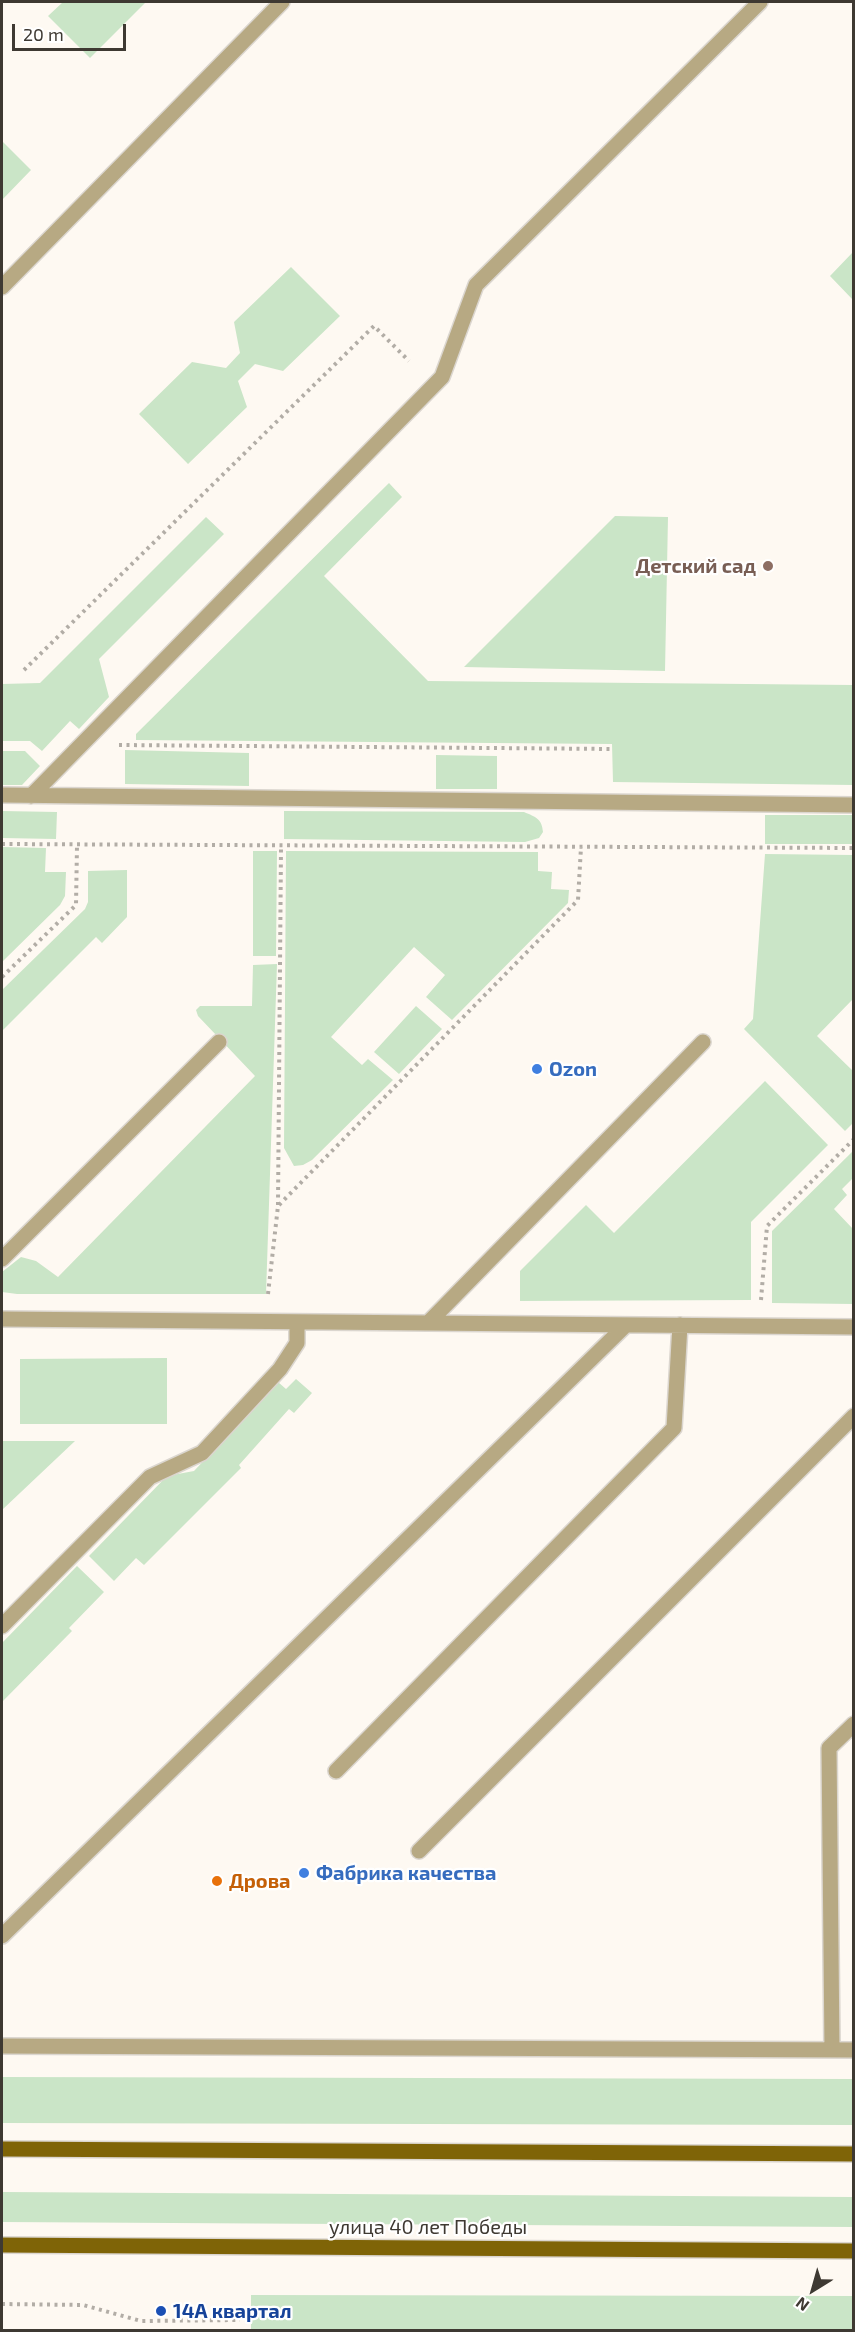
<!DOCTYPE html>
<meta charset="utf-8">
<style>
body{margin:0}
#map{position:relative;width:855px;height:2332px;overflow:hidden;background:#fef9f2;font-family:"Exo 2",sans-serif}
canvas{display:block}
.frame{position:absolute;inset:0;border:3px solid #3e3932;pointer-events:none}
.north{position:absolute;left:783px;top:2260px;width:60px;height:60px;-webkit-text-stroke:4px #fff;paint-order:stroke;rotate:217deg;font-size:16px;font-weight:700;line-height:24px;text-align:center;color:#3e3932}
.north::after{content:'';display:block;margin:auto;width:21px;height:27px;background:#3e3932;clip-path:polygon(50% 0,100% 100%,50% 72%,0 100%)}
.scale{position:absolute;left:12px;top:24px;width:114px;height:27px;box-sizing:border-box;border:3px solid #3e3932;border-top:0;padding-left:8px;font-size:18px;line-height:21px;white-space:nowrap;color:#3e3932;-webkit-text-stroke:4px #fff;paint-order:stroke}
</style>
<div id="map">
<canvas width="855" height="2332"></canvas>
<div class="frame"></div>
<div class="north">N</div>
<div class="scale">20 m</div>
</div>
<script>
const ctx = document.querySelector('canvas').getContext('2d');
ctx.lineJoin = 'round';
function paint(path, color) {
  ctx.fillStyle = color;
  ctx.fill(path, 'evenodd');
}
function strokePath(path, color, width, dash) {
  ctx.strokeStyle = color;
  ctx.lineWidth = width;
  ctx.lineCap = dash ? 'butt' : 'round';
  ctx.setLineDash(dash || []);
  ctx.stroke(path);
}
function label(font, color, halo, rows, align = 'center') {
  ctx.font = font + ' "Exo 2",sans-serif';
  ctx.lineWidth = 4.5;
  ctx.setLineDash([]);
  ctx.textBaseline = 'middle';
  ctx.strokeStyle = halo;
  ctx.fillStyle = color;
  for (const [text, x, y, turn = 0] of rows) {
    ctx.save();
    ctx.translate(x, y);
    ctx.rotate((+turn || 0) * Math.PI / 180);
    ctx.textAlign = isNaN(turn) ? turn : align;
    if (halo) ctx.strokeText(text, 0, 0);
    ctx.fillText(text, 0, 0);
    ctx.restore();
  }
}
const green = new Path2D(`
 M 63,2 L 146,2 L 90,58 L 48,16 Z
 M 2,141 L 31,170 L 2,200 Z
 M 853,252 L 853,300 L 830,276 Z
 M 291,267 L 340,316 L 283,371 L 255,364 L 238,381 L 247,407 L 188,464 L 139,414 L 192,362 L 226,368 L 240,353 L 234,322 Z
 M 389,483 L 402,497 L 324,576 L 428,681 L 853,685 L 853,785 L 613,782 L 612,744 L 136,740 L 136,734 Z
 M 615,516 L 668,517 L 665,671 L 464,667 Z
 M 206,517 L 224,534 L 99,659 L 109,697 L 79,729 L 70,721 L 42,751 L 30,741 L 2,741 L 2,684 L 40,683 Z
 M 125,750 L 249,753 L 249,786 L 125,784 Z
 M 2,751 L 25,751 L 40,766 L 22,785 L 2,785 Z
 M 436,755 L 497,756 L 497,789 L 436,789 Z
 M 2,811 L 57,812 L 56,839 L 2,838 Z
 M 284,811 L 524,812 C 536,817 542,819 543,832 L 539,838 L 525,842 L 284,839 Z
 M 765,815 L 853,815 L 853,844 L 765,844 Z
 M 2,847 L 46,848 L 45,872 L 66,872 L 65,896 L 60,905 L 2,962 Z
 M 253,851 L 277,851 L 276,956 L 253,956 Z
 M 286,851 L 538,852 L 538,871 L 552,872 L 551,889 L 569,890 L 568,903 L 452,1020 L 426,997 L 445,975 L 414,947 L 331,1037 L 362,1065 L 368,1059 L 393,1080 L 312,1160 L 303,1165 L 294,1166 L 284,1148 Z
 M 765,854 L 853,855 L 853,999 L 817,1036 L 853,1071 L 853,1123 L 845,1131 L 744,1029 L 753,1019 Z
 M 127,870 L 127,917 L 102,943 L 96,937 L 2,1031 L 2,990 L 85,909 L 88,902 L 88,871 Z
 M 277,964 L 266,1294 L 17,1294 L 2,1292 L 2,1272 L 21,1257 L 36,1261 L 58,1277 L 255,1076 L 198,1016 L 196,1010 L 200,1006 L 252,1006 L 253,965 Z
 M 416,1006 L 442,1029 L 399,1074 L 374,1052 Z
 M 765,1081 L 828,1145 L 751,1222 L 751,1300 L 520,1301 L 520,1271 L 586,1205 L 614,1233 Z
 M 853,1151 L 853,1178 L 842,1189 L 847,1195 L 834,1209 L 853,1229 L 853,1304 L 772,1303 L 772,1231 Z
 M 167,1358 L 167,1424 L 20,1424 L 20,1359 Z
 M 296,1379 L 312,1393 L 294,1413 L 289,1409 L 239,1465 L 241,1468 L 144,1565 L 136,1558 L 114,1581 L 89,1556 L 167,1476 L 194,1471 L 278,1382 L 286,1389 Z
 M 2,1441 L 75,1441 L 2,1510 Z
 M 77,1566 L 104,1592 L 69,1628 L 72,1631 L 2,1702 L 2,1643 Z
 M 2,2077 L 853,2079 L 853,2125 L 2,2123 Z
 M 2,2192 L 853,2197 L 854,2227 L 2,2222 Z
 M 251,2295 L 853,2296 L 853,2330 L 251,2330 Z`);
const path = new Path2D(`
 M 24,670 L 374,326 L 409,361
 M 119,745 L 613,749
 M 2,844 L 854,848
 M 2,977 L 76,905 L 77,846
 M 278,1205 L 281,847
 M 268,1294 L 278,1206 L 578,900 L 581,847
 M 761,1300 L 767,1226 L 854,1139
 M 2,2304 L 83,2305 L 141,2321 L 240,2320`);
const minor = new Path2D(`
 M 2,287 L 282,2
 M 2,795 L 854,805
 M 31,796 L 442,377 L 476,285 L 760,2
 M 2,1259 L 219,1042
 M 2,1319 L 854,1327
 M 428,1323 L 703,1042
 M 2,1626 L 150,1477 L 202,1453 L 280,1369 L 297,1343 L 297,1322
 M 336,1771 L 674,1428 L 680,1325
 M 419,1851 L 854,1416
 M 2,1936 L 626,1325
 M 2,2046 L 854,2050
 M 832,2050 L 829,1748 L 854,1724`);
const major = new Path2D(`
 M 2,2149 L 854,2154
 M 2,2245 L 854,2251`);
const markers = [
 [768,566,6,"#8d6e63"],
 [537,1069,6,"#3f7fe0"],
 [304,1873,6,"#3f7fe0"],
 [217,1881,6,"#e8710a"],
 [161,2311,6,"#1a4fb4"]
];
const educationNames = [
 ["Детский сад",756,566]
];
const shopNames = [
 ["Ozon",549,1069],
 ["Фабрика качества",316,1873]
];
const foodNames = [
 ["Дрова",229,1881]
];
const streetNames = [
 ["улица 40 лет Победы",428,2227]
];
const transitNames = [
 ["14А квартал",173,2311]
];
paint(green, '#cae5c7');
strokePath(minor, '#dbd6cf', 18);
strokePath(major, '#dbd6cf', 18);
strokePath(path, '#b2ada6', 4, [3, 4.5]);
strokePath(minor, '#b7a983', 15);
strokePath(major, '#7f6407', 15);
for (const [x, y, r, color] of markers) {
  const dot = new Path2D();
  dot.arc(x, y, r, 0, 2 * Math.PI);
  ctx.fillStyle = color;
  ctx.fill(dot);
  strokePath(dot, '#fff', 2);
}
label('bold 20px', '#785e54', '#fff', educationNames, 'right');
label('bold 20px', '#366cbe', '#fff', shopNames, 'left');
label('bold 20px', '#c56008', '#fff', foodNames, 'left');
label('20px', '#3e3932', '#fff', streetNames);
label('bold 20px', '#164399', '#fff', transitNames, 'left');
</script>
